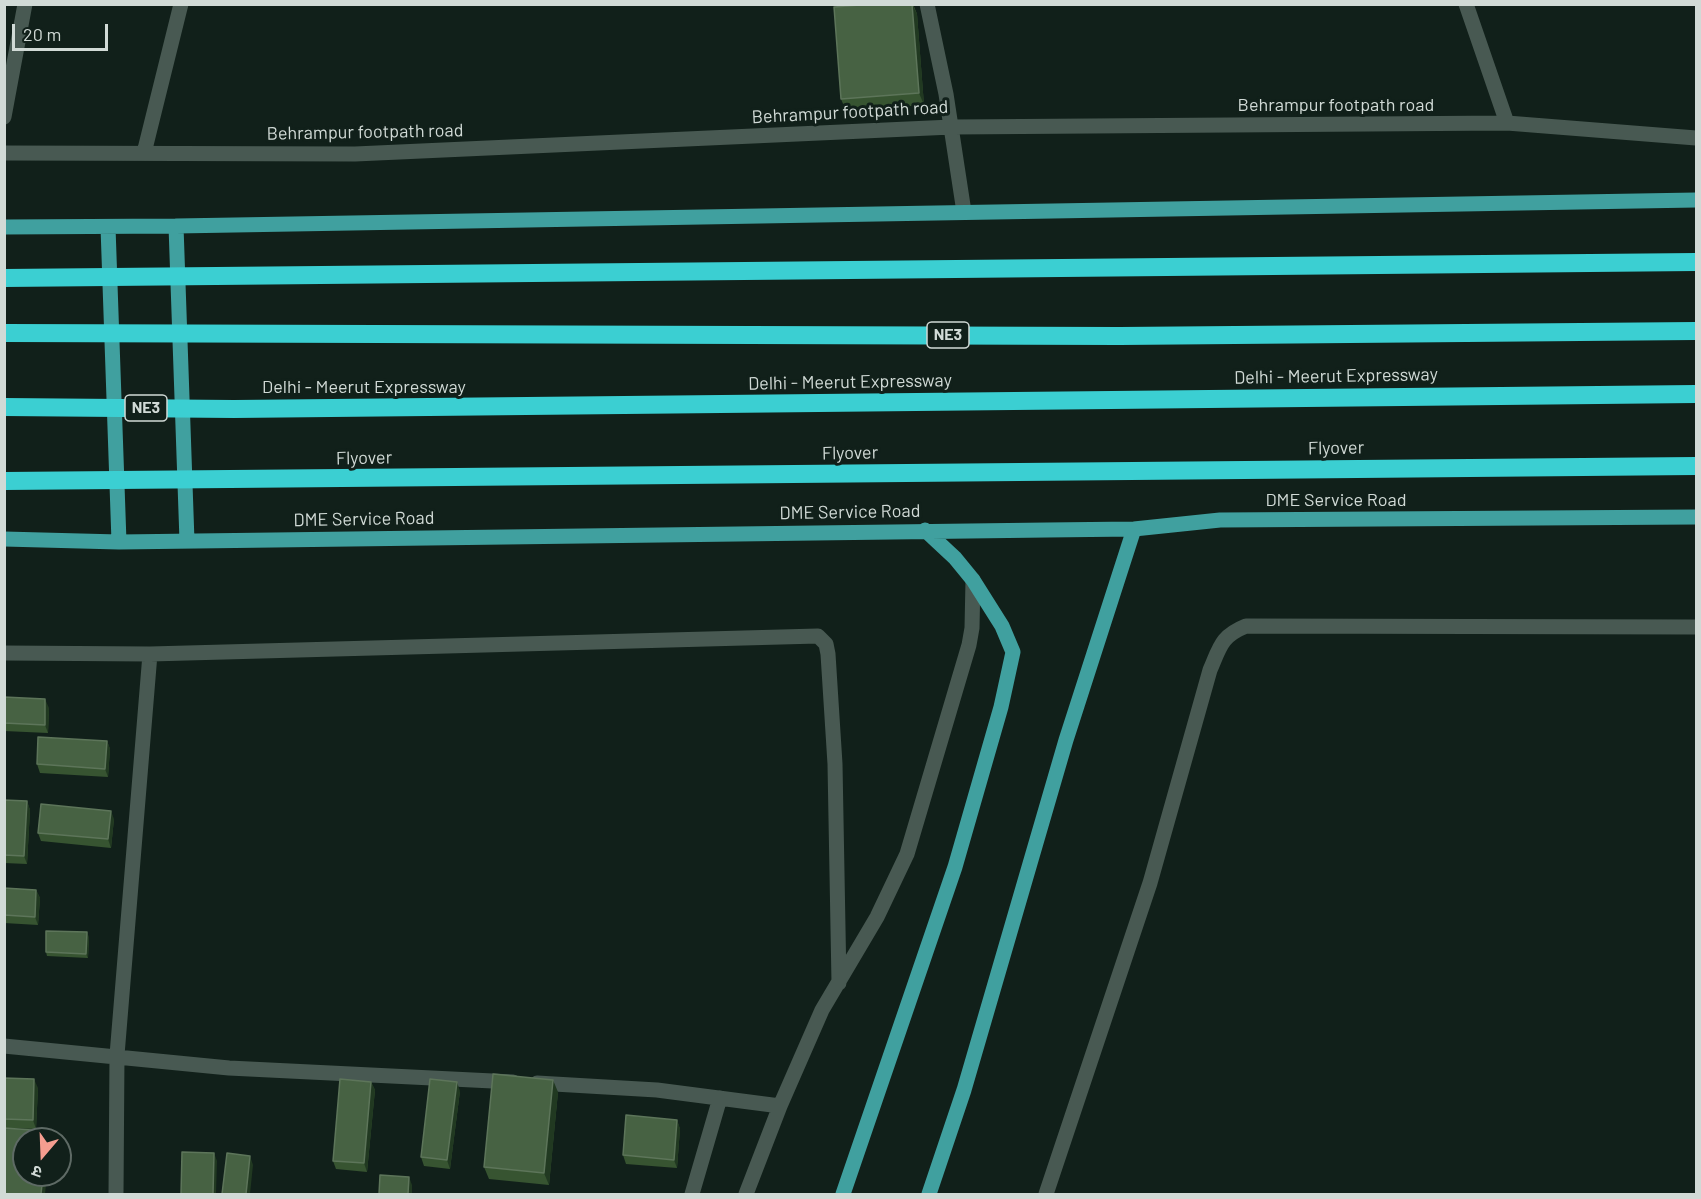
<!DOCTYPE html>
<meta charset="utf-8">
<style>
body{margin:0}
#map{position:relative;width:1701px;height:1199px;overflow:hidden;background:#11201a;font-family:Barlow,"Noto Sans Devanagari",sans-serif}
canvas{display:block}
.frame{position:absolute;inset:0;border:6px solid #d1dad6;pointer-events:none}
.north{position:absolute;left:12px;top:1127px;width:60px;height:60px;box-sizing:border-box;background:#11201a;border:2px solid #5e6a65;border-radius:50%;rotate:199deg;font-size:16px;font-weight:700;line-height:24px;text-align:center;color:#d1dad6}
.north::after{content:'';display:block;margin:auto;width:21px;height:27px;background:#f59d8f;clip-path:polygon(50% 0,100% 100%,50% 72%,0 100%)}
.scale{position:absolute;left:12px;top:24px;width:96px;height:27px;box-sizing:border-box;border:3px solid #d1dad6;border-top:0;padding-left:8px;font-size:18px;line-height:21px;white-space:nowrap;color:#d1dad6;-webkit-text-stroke:4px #11201a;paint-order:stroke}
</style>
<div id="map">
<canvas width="1701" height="1199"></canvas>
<div class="frame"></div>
<div class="north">उ</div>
<div class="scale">20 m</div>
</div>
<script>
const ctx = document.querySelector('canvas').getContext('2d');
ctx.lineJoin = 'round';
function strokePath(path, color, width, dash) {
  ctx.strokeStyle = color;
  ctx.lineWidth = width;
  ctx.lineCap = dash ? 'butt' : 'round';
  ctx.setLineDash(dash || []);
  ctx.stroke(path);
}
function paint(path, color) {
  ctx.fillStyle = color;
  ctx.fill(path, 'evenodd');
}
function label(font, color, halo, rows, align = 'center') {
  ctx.font = font + ' Barlow,sans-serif';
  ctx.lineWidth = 6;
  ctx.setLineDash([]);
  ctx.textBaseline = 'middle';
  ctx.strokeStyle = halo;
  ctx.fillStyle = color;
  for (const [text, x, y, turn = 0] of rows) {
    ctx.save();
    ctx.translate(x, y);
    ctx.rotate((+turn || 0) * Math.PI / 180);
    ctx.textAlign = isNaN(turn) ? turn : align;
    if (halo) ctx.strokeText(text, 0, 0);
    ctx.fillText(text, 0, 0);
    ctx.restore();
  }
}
const minor = new Path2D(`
 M 927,4 L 946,94 L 964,212
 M 1466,4 L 1507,123
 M 4,117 L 25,4
 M 4,153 L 355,154 L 952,127 L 1507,123 L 1696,138
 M 144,153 L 181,4
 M 4,653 L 150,654 L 818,636 L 826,644 L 828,654 L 835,764 L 839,983
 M 4,1046 L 229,1068 L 513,1082
 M 537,1083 L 657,1090 L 780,1106
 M 116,1194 L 117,1055 L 150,654
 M 692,1194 L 720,1098
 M 746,1194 L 780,1106 L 822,1010 L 877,917 L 907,854 L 969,645 L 972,628 L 973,580
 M 1046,1194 L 1150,883 L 1210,670 C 1220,647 1221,636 1246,626 L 1696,627`);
const major = new Path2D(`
 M 176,226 L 187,541
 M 4,227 L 176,226 L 1696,200
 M 108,227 L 119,542
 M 4,539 L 119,542 L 1047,530 L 1134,529 L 1220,520 L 1696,517
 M 843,1194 L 955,867 L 1001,707 L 1013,652 L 1002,626 L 973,580 L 955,558 L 925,530
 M 929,1194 L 964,1090 L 1066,740 L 1134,529`);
const highway = new Path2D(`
 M 4,278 L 1696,262
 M 4,333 L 1120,336 L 1696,331
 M 4,407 L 234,409 L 1696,394
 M 4,481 L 1696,466`);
const wall = new Path2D(`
 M 873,4 L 913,4 L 917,14 L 924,105 L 846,111 L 841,99 Z
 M 4,697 L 49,708 L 48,733 L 4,731 Z
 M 107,741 L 110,749 L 108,777 L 40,773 L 37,764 Z
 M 4,800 L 27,801 L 30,810 L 27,864 L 4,863 Z
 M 114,819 L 111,848 L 41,841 L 38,833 Z
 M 4,888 L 36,890 L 40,898 L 38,925 L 4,923 Z
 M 89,937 L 88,958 L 47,956 L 46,952 Z
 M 4,1078 L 38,1088 L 36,1129 L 4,1128 Z
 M 371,1082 L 375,1090 L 367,1172 L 336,1169 L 333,1161 Z
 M 460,1091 L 450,1169 L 424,1166 L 421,1157 Z
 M 558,1092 L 549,1185 L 489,1179 L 484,1167 Z
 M 677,1120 L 680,1129 L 677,1168 L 626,1164 L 623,1155 Z`);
const shadedWall = new Path2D(`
 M 912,4 L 917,14 L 924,105 L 919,93 Z
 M 45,699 L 49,708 L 48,733 L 45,725 Z
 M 107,741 L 110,749 L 108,777 L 105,769 Z
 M 27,801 L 30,810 L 27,864 L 24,856 Z
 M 111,811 L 114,819 L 111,848 L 108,839 Z
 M 36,890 L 40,898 L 38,925 L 35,917 Z
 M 87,932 L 89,937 L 88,958 L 86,954 Z
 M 34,1079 L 38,1088 L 36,1129 L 33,1120 Z
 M 553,1080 L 558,1092 L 549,1185 L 544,1173 Z
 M 371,1082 L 375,1090 L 367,1172 L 364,1163 Z
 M 457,1082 L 460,1091 L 450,1169 L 447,1160 Z
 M 677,1120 L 680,1129 L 677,1168 L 674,1160 Z
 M 214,1153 L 217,1161 L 216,1194 L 213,1194 Z
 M 250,1156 L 253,1165 L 250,1194 L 246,1194 Z
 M 43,1175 L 47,1175 L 45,1194 L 41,1194 Z
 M 409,1177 L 412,1185 L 412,1194 L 408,1194 Z`);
const building = new Path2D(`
 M 873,4 L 912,4 L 919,93 L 841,99 L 834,7 Z
 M 4,697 L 45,699 L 45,725 L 4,723 Z
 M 38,737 L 107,741 L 105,769 L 37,764 Z
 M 4,800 L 27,801 L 24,856 L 4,855 Z
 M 41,804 L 111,811 L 108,839 L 38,833 Z
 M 4,888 L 36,890 L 35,917 L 4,915 Z
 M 46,931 L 87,932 L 86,954 L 46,952 Z
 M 493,1074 L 553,1080 L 544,1173 L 484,1167 Z
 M 4,1078 L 34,1079 L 33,1120 L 4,1119 Z
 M 340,1079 L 371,1082 L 364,1163 L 333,1161 Z
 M 430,1079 L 457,1082 L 447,1160 L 421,1157 Z
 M 626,1115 L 677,1120 L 674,1160 L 623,1155 Z
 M 4,1128 L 46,1131 L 46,1139 L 24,1139 L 24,1175 L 43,1175 L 41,1194 L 4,1194 Z
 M 182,1152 L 214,1153 L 213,1194 L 181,1194 Z
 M 227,1153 L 250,1156 L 246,1194 L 222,1194 Z
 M 380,1175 L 409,1177 L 408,1194 L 379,1194 Z`);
const shields = [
 [948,335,42],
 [146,408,42]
];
const shieldNames = [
 ["NE3",948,335],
 ["NE3",146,408]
];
const streetNames = [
 ["Behrampur footpath road",1336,105],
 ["Behrampur footpath road",850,112,-3],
 ["Behrampur footpath road",365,132,-1],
 ["Delhi - Meerut Expressway",1336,376,-1],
 ["Delhi - Meerut Expressway",850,382,-1],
 ["Delhi - Meerut Expressway",364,387],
 ["Flyover",1336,448,-1],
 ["Flyover",850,453,-1],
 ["Flyover",364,458,-1],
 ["DME Service Road",1336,500],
 ["DME Service Road",850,512,-1],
 ["DME Service Road",364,519,-1]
];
strokePath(minor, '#485952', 15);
strokePath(major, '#40a09f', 15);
strokePath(highway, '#3bcfd2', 18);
paint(wall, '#375431');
paint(shadedWall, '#213921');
paint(building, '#476243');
strokePath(building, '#5d755a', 1.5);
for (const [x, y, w] of shields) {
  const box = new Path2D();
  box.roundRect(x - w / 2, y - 13, w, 26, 4.5);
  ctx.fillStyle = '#11201a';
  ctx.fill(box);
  strokePath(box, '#d1dad6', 1.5);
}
label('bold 16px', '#d1dad6', null, shieldNames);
label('18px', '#d1dad6', '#11201a', streetNames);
</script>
